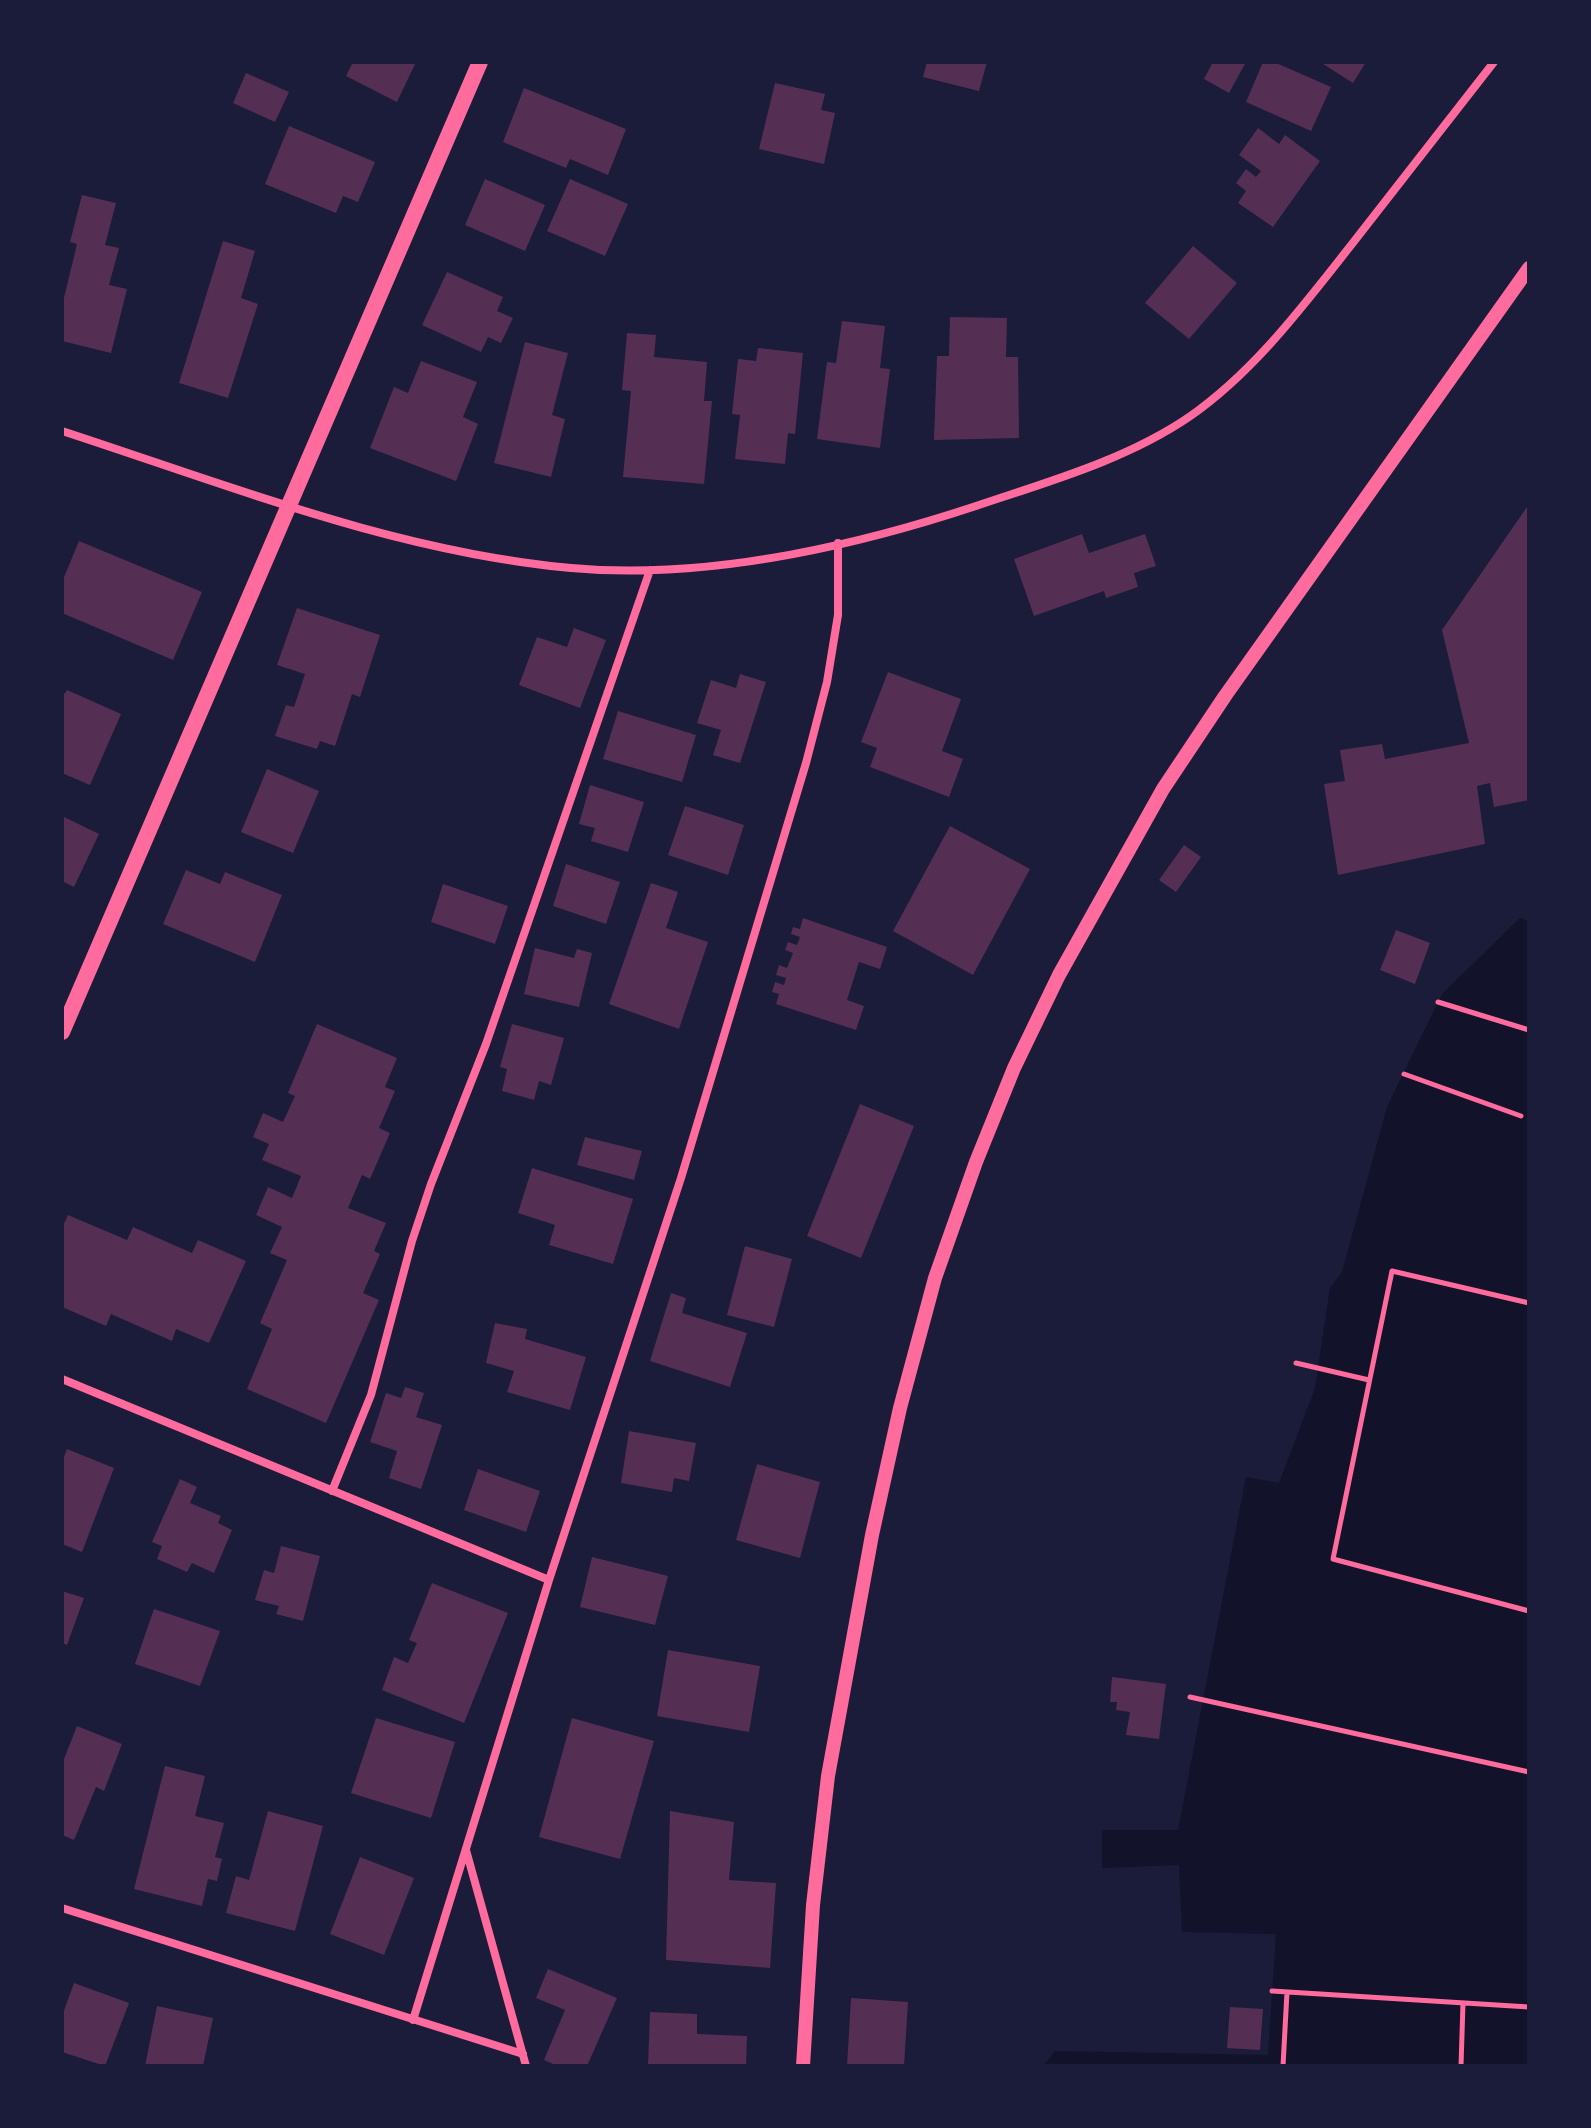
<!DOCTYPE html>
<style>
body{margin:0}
#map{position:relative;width:1591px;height:2128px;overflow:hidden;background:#1b1b3a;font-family:"Titillium Web",sans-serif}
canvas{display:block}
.frame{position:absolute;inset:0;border:64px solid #1b1b3a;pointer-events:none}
</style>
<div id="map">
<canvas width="1591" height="2128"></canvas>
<div class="frame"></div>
</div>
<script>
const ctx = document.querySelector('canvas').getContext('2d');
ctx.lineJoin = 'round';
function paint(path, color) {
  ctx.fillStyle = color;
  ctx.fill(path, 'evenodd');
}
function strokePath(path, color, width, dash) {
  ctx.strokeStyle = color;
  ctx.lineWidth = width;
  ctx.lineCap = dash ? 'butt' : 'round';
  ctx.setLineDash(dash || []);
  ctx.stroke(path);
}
const water = new Path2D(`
 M 1520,918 L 1529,921 L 1529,2066 L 1043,2066 L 1055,2051 L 1268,2055 L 1276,1934 L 1182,1932 L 1179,1865 L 1102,1868 L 1102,1830 L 1178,1830 L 1246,1477 L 1279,1483 L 1315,1388 L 1330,1288 L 1342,1272 L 1387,1107 L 1442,994 Z`);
const building = new Path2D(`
 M 353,62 L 416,62 L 397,102 L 346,76 Z
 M 927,62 L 987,62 L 979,91 L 923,77 Z
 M 1213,62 L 1246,62 L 1229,93 L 1204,79 Z
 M 1263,62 L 1274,62 L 1331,87 L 1311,131 L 1246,102 Z
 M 1320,62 L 1366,62 L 1353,83 Z
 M 246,73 L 289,92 L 275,122 L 233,103 Z
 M 775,83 L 825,94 L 821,110 L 835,113 L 824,164 L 759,149 Z
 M 524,88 L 626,129 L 608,175 L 570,159 L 566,168 L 503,142 Z
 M 289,126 L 375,162 L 358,202 L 343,196 L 336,213 L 265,184 Z
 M 1258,128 L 1279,144 L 1285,135 L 1320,161 L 1273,227 L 1238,203 L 1246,191 L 1236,183 L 1246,169 L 1256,177 L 1261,171 L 1239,155 Z
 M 485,179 L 545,205 L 525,251 L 465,225 Z
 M 570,179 L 628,204 L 605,256 L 547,231 Z
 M 82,195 L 116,203 L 105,245 L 119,248 L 109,285 L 127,289 L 111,353 L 62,341 L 62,306 L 77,244 L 70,242 Z
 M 223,241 L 255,251 L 241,298 L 258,304 L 228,398 L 179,383 Z
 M 1193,246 L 1237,283 L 1189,339 L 1145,303 Z
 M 447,272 L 503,297 L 497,311 L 513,318 L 501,343 L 488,337 L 481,352 L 422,325 Z
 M 950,317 L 1007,318 L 1006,357 L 1018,357 L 1019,438 L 934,440 L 937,356 L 949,356 Z
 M 842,321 L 885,326 L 880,368 L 890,369 L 880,448 L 817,439 L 827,362 L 836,363 Z
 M 627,333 L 656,335 L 654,357 L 707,362 L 704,401 L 712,401 L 704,484 L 623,477 L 631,391 L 622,390 Z
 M 525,342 L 568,353 L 552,415 L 565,419 L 551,477 L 494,463 Z
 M 758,348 L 803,353 L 795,434 L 788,433 L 785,464 L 735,459 L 740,415 L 732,414 L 738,359 L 756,361 Z
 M 421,361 L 477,382 L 463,417 L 478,424 L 456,481 L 370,448 L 394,387 L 408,393 Z
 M 1529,504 L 1529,800 L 1494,807 L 1490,783 L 1477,786 L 1485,844 L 1338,875 L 1324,784 L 1345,781 L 1340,750 L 1382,744 L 1385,759 L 1469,743 L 1442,630 Z
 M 1082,534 L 1089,553 L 1145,534 L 1156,566 L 1134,573 L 1138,587 L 1106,598 L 1104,591 L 1034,616 L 1014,559 Z
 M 79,541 L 202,592 L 173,660 L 62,613 L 62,582 Z
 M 297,608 L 380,635 L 360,697 L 352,694 L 335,746 L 320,741 L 317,749 L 275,736 L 286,705 L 294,707 L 305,674 L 277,665 Z
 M 574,628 L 606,640 L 580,708 L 519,685 L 537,637 L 567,647 Z
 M 888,672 L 961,699 L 942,751 L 963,759 L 949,797 L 870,767 L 877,748 L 861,742 Z
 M 740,674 L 766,682 L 740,763 L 713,755 L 721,730 L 697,723 L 711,680 L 736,688 Z
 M 67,690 L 121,714 L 90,785 L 62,773 L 62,697 Z
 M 618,711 L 696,735 L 682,782 L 603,759 Z
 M 267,769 L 319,791 L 293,853 L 241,832 Z
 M 590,785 L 644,802 L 628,852 L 591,841 L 595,828 L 579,824 Z
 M 685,806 L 744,825 L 728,875 L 668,855 Z
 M 62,816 L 99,834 L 74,887 L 62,881 Z
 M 950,826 L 1030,869 L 973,975 L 893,931 Z
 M 1184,845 L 1201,857 L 1176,892 L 1159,880 Z
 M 566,864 L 620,882 L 606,924 L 553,906 Z
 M 186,870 L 220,884 L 225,872 L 282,895 L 255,962 L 163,924 Z
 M 651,883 L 678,892 L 666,928 L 708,942 L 679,1029 L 609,1004 Z
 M 443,884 L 508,906 L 495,944 L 431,922 Z
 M 803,918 L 887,947 L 880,969 L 859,962 L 847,1000 L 864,1006 L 856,1030 L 776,1004 L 779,994 L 772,992 L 775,982 L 784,985 L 786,978 L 776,975 L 779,965 L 787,968 L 793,953 L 785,950 L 788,942 L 797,945 L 800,937 L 791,934 L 793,927 L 800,929 Z
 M 1396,930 L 1430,943 L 1415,984 L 1380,970 Z
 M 535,948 L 574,958 L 577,949 L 592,953 L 579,1007 L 524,994 Z
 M 317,1024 L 397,1058 L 385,1087 L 395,1091 L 379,1128 L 390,1133 L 370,1179 L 362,1175 L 348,1208 L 386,1223 L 374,1251 L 380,1254 L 363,1293 L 379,1300 L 326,1423 L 247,1389 L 272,1329 L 260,1323 L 287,1260 L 270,1253 L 282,1227 L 256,1215 L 268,1187 L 292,1198 L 301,1176 L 262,1160 L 269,1144 L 253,1137 L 263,1113 L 283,1122 L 295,1096 L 288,1093 Z
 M 512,1024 L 564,1038 L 551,1085 L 539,1081 L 534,1100 L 502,1091 L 507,1069 L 500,1067 Z
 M 860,1104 L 914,1126 L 861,1258 L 807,1236 Z
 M 585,1137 L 642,1151 L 634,1180 L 577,1165 Z
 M 532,1168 L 633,1199 L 613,1264 L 549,1245 L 555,1225 L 518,1213 Z
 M 68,1215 L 127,1240 L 133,1227 L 192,1253 L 198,1240 L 246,1261 L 209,1343 L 176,1329 L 172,1341 L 111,1314 L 106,1326 L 62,1307 L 62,1228 Z
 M 745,1246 L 792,1259 L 774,1327 L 727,1315 Z
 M 671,1293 L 686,1298 L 682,1313 L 747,1333 L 730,1387 L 650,1361 Z
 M 495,1323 L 527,1329 L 525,1339 L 586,1357 L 570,1410 L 507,1392 L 514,1371 L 486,1363 Z
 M 405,1387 L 424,1393 L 416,1417 L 442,1425 L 421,1489 L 389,1478 L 397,1451 L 370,1442 L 386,1393 L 401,1398 Z
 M 629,1431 L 696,1443 L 689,1481 L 674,1478 L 672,1492 L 621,1483 Z
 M 67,1449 L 114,1468 L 82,1552 L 62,1544 L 62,1462 Z
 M 757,1464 L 820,1482 L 800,1558 L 736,1540 Z
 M 478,1469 L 540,1491 L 526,1532 L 464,1510 Z
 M 180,1479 L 197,1487 L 190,1503 L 221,1516 L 218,1523 L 232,1530 L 214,1573 L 192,1563 L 187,1572 L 157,1559 L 162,1546 L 152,1542 Z
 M 281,1546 L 320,1556 L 303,1621 L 276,1614 L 279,1606 L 255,1600 L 264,1570 L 274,1573 Z
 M 592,1557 L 668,1576 L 655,1625 L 580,1607 Z
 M 432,1583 L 508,1613 L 464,1723 L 382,1690 L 394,1657 L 408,1663 L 417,1643 L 409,1640 Z
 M 62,1591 L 84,1598 L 67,1645 L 62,1643 Z
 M 154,1609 L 220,1631 L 200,1686 L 135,1664 Z
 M 668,1650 L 760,1666 L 749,1732 L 657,1716 Z
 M 1112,1677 L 1166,1684 L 1159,1739 L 1126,1735 L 1130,1712 L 1116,1710 L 1117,1702 L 1110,1702 Z
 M 376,1718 L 455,1742 L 431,1818 L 351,1793 Z
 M 572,1718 L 654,1741 L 620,1859 L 539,1837 Z
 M 77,1726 L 122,1744 L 104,1791 L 96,1787 L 74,1840 L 62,1835 L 62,1764 Z
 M 165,1766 L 205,1776 L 195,1816 L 224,1823 L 215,1857 L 222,1859 L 217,1881 L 208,1879 L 202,1906 L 134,1889 Z
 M 268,1811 L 323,1826 L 295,1931 L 226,1913 L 236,1876 L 249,1880 Z
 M 670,1811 L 734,1822 L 729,1880 L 776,1883 L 770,1968 L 666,1960 Z
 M 360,1857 L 414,1878 L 384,1955 L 330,1934 Z
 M 548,1969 L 617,1998 L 587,2066 L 558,2066 L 544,2060 L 565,2010 L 536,1998 Z
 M 74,1983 L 129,2003 L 105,2066 L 62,2052 L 62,2016 Z
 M 851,1998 L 908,2002 L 904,2066 L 847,2066 Z
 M 157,2006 L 213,2018 L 203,2066 L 145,2066 Z
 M 1230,2007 L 1263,2009 L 1260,2050 L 1227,2048 Z
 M 650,2012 L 697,2014 L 697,2034 L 747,2036 L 746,2066 L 648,2066 Z`);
const path = new Path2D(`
 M 1438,1002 L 1529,1030
 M 1404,1074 L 1521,1116
 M 1529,1303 L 1392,1271 L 1333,1559 L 1529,1611
 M 1296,1363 L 1369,1380
 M 1190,1697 L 1529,1772
 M 1272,1991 L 1529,2007
 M 1283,2066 L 1287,1992
 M 1461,2066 L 1463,2003`);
const minor = new Path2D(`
 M 62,431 C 228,485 396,552 571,568 C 705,580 849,548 976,506 C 1047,482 1126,460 1189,417 C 1254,372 1303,306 1352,244 C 1399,183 1447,123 1494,62
 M 62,1379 L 549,1580
 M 332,1491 L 371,1395 L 412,1241 L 431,1184 L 486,1044 L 650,570
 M 466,1850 L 526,2066
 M 62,1908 L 523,2054
 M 413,2020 L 549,1580 L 681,1178 L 806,763 L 827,682 L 838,615 L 838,543`);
const tertiary = new Path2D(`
 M 803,2066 L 813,1905 L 828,1776 L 872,1535 L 900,1408 L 935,1278 L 976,1162 L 1014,1068 L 1059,975 L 1163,789 L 1225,696 L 1529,268`);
const secondary = new Path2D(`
 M 62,1032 L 480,62`);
paint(water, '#12122b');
paint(building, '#542f53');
strokePath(path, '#ff6b9d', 5);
strokePath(minor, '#ff6b9d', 8);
strokePath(tertiary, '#ff6b9d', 14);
strokePath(secondary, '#ff6b9d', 16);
</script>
